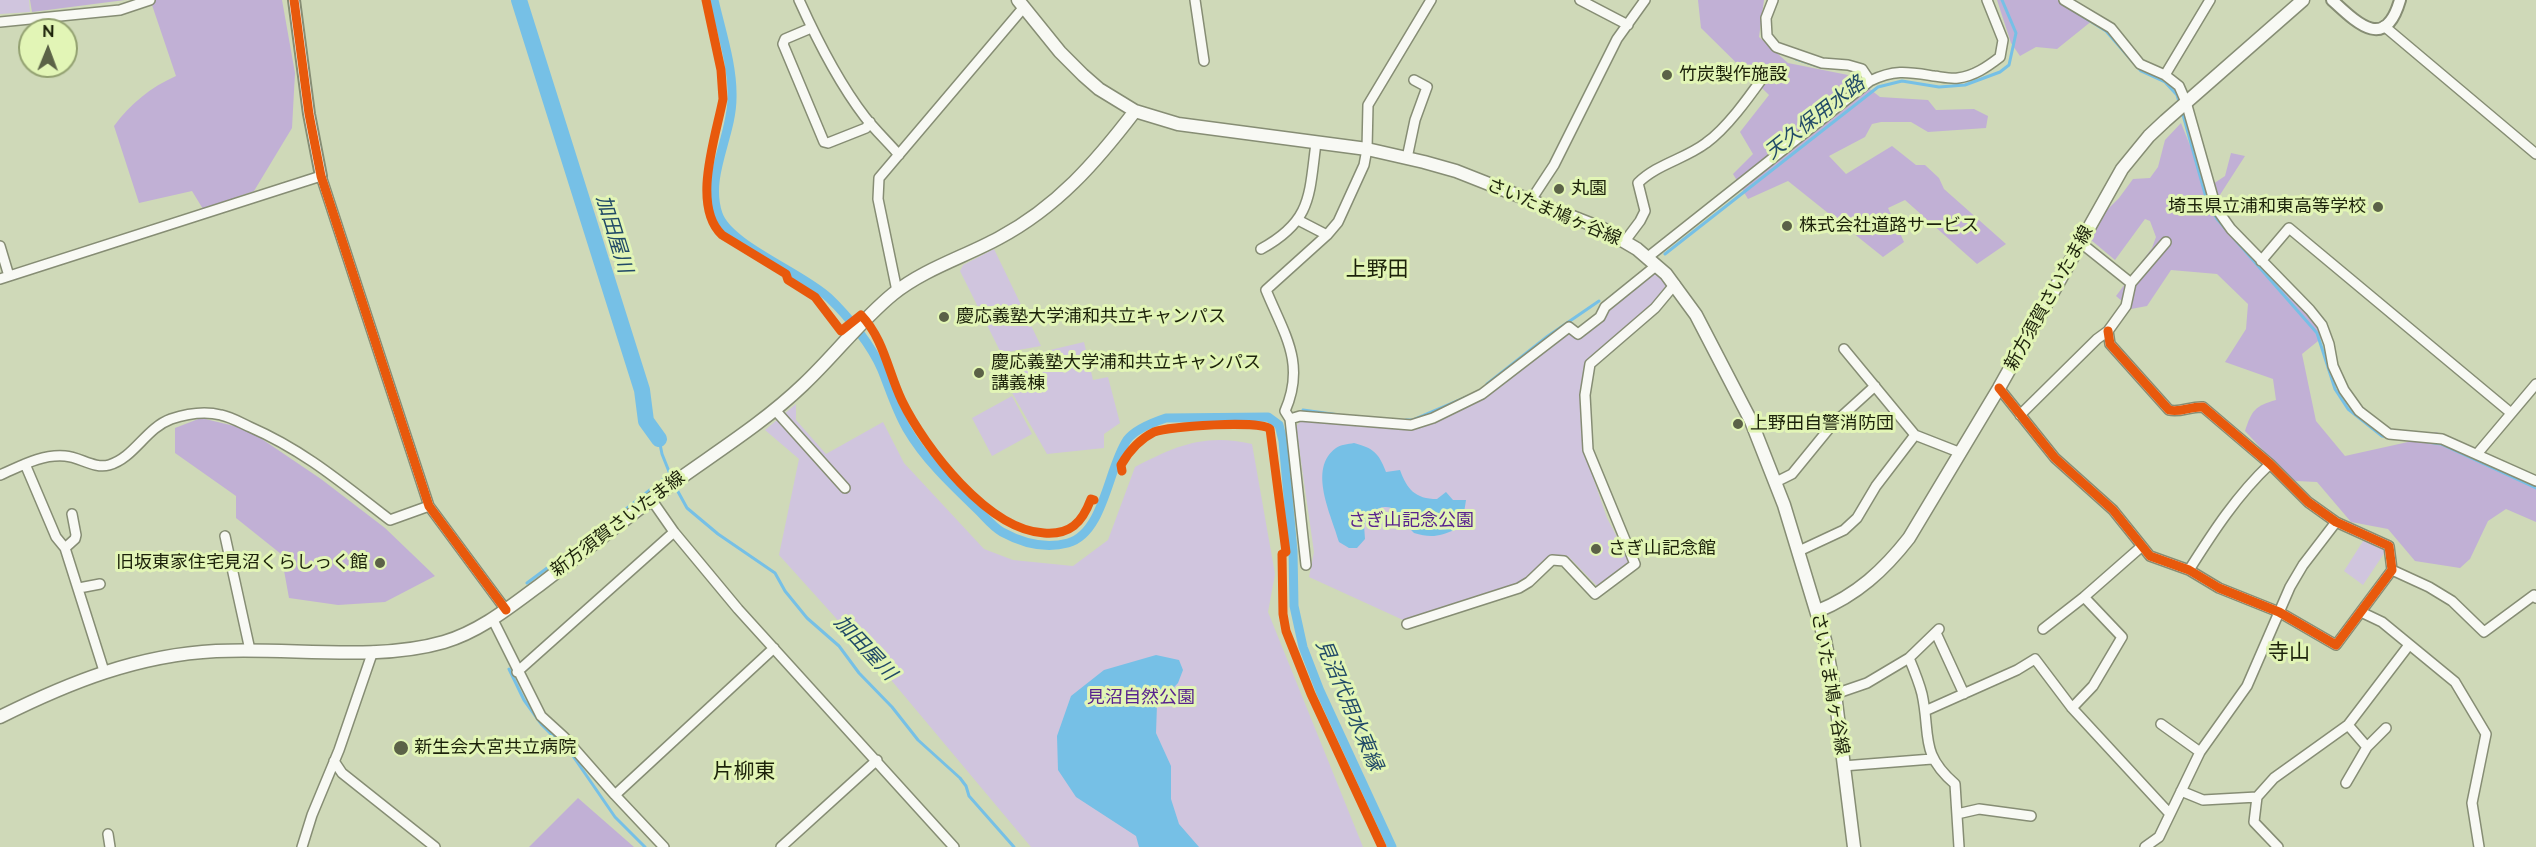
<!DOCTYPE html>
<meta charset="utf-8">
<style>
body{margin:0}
#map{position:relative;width:2536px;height:847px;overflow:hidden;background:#cfd9b8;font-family:Raleway,sans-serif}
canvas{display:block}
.north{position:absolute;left:18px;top:18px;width:60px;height:60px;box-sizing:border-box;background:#e2f5b6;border:2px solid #93a171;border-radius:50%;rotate:1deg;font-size:16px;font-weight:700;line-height:24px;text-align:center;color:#1c220a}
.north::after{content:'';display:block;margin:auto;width:21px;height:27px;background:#5b6247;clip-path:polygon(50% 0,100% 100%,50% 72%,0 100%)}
</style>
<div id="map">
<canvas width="2536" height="847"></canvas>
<div class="north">N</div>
</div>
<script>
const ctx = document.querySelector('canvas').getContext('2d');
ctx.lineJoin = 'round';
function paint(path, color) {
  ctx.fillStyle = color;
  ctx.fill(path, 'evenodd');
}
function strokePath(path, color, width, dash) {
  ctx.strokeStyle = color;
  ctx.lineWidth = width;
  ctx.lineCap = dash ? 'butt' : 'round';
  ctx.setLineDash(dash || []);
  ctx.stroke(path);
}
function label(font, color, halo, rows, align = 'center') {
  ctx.font = font + ' Raleway,"Noto Sans JP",sans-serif';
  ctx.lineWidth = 6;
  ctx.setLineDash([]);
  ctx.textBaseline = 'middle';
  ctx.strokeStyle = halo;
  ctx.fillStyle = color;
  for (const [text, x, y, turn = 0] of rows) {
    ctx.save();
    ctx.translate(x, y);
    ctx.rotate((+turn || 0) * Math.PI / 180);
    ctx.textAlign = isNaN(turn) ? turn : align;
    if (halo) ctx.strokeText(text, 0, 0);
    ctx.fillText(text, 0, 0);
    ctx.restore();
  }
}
const green = new Path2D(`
 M 0,0 L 29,0 L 30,12 L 0,14 Z
 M 994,249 L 1041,346 L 1001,353 L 960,271 L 963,265 Z
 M 1653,272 L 1669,284 L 1651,306 L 1587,360 L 1581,394 L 1584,451 L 1607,518 L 1630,562 L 1597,586 L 1568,556 L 1553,555 L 1525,580 L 1501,593 L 1403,620 L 1309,577 L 1314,552 L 1296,426 L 1302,420 L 1384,428 L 1415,427 L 1479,401 L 1564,334 L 1579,336 C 1605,316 1628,293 1653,272 Z
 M 1084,342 L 1093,380 L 1108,377 L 1120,423 L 1104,434 L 1104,448 L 1047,454 L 995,363 Z
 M 1012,396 L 1032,434 L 992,456 L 972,418 Z
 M 796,404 L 796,420 L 826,454 L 883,422 L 904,463 L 984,549 L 1013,560 L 1073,566 L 1108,540 L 1135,467 C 1175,446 1205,433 1252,444 L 1275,574 L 1268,612 L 1363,847 L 1031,847 L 881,668 L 779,555 L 799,459 L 765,430 Z
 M 2365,538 L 2387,549 L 2363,585 L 2344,571 Z`);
const forest = new Path2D(`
 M 30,0 L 125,0 L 32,12 Z
 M 136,0 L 282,0 L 295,73 L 292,128 L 254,191 L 203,209 L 192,191 L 139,203 L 114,126 C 130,104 151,87 176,76 L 152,5 Z
 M 1698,0 L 1764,0 L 1759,37 L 1788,63 L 1853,76 L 1880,97 L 1928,100 L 1936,110 L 1974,109 L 1988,116 L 1986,128 L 1928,132 L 1911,122 L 1881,122 L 1872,124 L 1865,137 L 1829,156 L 1846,174 L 1892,146 L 1916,165 L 1925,165 L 1939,178 L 1944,189 L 2006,244 L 1977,264 L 1905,200 L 1888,208 L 1904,242 L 1883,257 L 1788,181 L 1748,199 L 1733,174 L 1753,154 L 1740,132 L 1769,95 L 1701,28 Z
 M 1997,0 L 2060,0 L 2093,20 L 2057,49 L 2036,47 L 2020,56 L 2011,43 Z
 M 2181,123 L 2207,188 L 2225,176 L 2231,153 L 2245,156 L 2216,201 L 2214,210 L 2287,292 L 2325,321 L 2323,337 L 2302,354 L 2316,421 L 2345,456 L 2408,442 L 2436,432 L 2536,477 L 2536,522 L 2506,509 L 2488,521 L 2470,559 L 2460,568 L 2415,561 L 2388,529 L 2351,522 L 2317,482 L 2296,481 L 2286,475 L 2245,431 C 2252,410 2255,406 2276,400 L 2273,379 L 2225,362 L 2246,329 L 2248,304 L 2217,274 L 2171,270 L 2147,306 L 2131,309 L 2116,296 L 2152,248 L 2156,237 L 2150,221 L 2145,219 L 2115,260 L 2091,240 L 2099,218 L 2119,198 L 2133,179 L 2150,178 L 2158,167 L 2165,140 Z
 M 201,418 L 247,429 L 321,479 L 385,528 L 435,576 L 385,602 L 338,605 L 289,598 L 281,554 L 236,518 L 236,496 L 175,453 L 175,428 Z
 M 578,798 L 634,847 L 529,847 Z`);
const water = new Path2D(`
 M 1354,443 C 1373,448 1379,453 1386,472 L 1400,470 C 1407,489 1415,499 1437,499 L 1446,492 L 1453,500 L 1466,500 L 1464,513 L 1456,529 C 1440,537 1430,538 1414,533 C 1398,516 1396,497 1369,513 L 1364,525 L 1365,539 L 1357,548 L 1349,548 L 1339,542 C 1332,516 1307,469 1336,448 C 1340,445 1348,444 1354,443 Z
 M 1156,655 L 1179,660 L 1183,670 L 1178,683 L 1157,705 L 1156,733 L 1171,766 L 1171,799 L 1179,824 L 1199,847 L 1139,847 L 1136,836 L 1076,797 L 1058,770 L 1057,736 L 1071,696 L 1104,670 Z`);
const stream = new Path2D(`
 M 2068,7 L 2106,31 L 2141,71 L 2165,82 L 2177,95 L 2180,105
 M 1796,59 L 1818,66
 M 2182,111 L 2207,201 L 2217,219 L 2317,333 L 2335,389 L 2348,409 L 2382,436 L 2388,437
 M 1665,254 L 1878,87 L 1902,81 L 1939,87 L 1965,85 L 2000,72 L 2009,65 L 2016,33 L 2002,0
 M 1487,384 L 1548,336 L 1599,301
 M 1303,410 L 1339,415
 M 1406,420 L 1413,420 L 1469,396
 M 659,439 L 662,454 L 670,474
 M 2428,442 L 2441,444 L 2536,488
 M 676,488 L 687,508 L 718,534 L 775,573 L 785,591 L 807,618 L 839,646 L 859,673 L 892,707 L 918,740 L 960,778 L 966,786 L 969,796 L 1014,847
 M 611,521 L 670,474
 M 527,583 L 566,554
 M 509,669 L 524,700 L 542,725 L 573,756 L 615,817 L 645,847`);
const canal = new Path2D(`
 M 714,0 C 721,31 733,66 732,98 C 732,136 705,176 718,214 C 728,245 803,273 829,298 C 848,316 872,346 882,370 C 890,390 896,410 907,429 C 925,460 953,486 979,511 C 986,518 993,527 1002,532 C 1022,543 1045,549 1068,543 C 1104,533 1108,468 1127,440 C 1135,429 1154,422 1166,418 L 1268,417 L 1279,425 L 1283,441 L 1293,551 L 1294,606 L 1303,647 L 1320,691 L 1392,847`);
const river = new Path2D(`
 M 519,0 L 642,390 L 646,421 L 659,439`);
const minor = new Path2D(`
 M 799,0 C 817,40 838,82 865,117 C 875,130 888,142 899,155
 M 1195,0 L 1204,61
 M 1580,0 L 1628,25
 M 1773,0 L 1766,18 L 1767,36 L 1776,47 L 1822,63 L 1848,65 L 1862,69 L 1870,81
 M 2064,0 L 2111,28 L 2140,64 L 2165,75 L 2179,86 L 2186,102 L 2216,208 L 2231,229 L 2310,310 L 2322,325 L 2329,344 L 2333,366 L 2344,390 L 2359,411 L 2389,434 L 2442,439 L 2536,481
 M 0,22 L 120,10 L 150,0
 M 2384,26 L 2536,154
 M 811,28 L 785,39 L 783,44 L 824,142 L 828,143 L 866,128 L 870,122
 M 2165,75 L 2210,0
 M 1407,158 L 1415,120 L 1427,87 L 1414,80
 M 1531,200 L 1554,165 L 1617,39 L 1645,0
 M 1298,220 L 1327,235
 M 1625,241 L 1640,221 L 1645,211 L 1638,183 C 1657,164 1685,159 1706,143 C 1727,128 1749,97 1764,76
 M 2081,243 L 2131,283
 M 0,246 L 9,276
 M 1261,249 C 1312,221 1309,196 1316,143
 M 1648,257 L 1870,81 C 1895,69 1908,72 1934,76 C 1942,77 1951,79 1958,78 C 1974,76 1987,67 2000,57 L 2003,40 L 1987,0
 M 2261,261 L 2289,228 L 2511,413
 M 0,279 L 321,176 L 429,506 L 506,610
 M 897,291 L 878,199 L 879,178 L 1024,7
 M 1844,349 L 1915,435 L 1961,453
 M 1999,388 L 2055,458 L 2113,510 L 2150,556 L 2189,570 L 2219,588 L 2279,612 L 2336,645 L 2392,570 L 2389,546 L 2336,522 L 2308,502 L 2270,464 L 2203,407 C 2191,406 2180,413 2169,410 L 2110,344 L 2108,331
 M 775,410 L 845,488
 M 2020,415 L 2097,339 L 2108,331 L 2126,306 L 2131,283 L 2166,242
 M 1290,419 L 1285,411 C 1306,363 1284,334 1266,290 L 1327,235 L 1338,222 L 1364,165 L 1367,149 L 1368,105 L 1431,0
 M 2477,454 L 2536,384
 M 25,464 L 56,537 L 65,548
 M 0,475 C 21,466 41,454 65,456 C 80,457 94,469 109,465 C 134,458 146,428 171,419 C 186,414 205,411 221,415 C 231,417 241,423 250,427 C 305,451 343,484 390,520 L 429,506
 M 1776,482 L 1792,474 L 1832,425 L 1875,386
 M 72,514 L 76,535 L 75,539 L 65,548 L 104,671
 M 674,532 L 738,609 L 954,847
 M 225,536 L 250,650
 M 1799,551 L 1844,530 L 1857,518 L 1876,486 L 1915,435
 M 1306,565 L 1290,419 L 1300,416 L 1411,425 L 1433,418 L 1482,394 L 1569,327 L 1578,334 L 1600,317 L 1605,307 L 1657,265
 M 2189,570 C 2213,532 2237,495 2270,464
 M 2392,570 L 2429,587 L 2452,601 L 2484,632 L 2534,595 L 2536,598
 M 79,588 L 100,584
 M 2361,612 L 2382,622 L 2455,682 L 2486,734 L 2472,803 L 2479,847
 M 493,620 L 541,716 L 564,737 L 615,795 L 664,847
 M 1407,624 L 1519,588 L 1529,582 L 1552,560 L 1564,561 L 1595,594 L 1635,564 L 1588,450 L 1585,395 L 1590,364 L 1655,308 L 1675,284
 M 2043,629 L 2084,597 L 2141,547
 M 1936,633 L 1964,694
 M 1909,658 C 1914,670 1919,682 1922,694 C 1931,735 1919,753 1955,784 L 1959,847
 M 517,672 L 674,532 L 651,499
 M 1835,694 L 1867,683 L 1909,658 L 1939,629
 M 2072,708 L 2093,686 L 2122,637 L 2084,597
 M 1925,711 L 2017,670 L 2035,659 L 2072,708 L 2170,814
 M 2161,724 L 2200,752
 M 2348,725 L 2367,747
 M 334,761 L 342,773 L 435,847
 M 1843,766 L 1932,759
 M 2346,783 L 2367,747 L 2386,728
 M 2181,791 L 2203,800 L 2257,797 L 2274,778 L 2348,725 L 2409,645
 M 615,795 L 774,648
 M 2257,797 L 2254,822 L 2278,847
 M 1957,814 L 1979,809 L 2031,816
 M 108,834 L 110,847
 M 302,847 L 312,815 L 339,750 L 373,651
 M 781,847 L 877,760
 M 2145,847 L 2159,837 L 2200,752 L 2247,686 L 2290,587 L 2303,565 L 2336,522`);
const tertiary = new Path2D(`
 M 294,0 L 309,114 L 321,176
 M 2332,0 C 2357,23 2385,52 2400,0`);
const secondary = new Path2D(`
 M 1018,0 L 1060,52 L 1083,75 L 1099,89 L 1135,111 L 1178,124 L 1367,149 L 1424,162 L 1456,171 L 1603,229 L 1637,249 L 1666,274 L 1696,315 L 1751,421 L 1784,505 L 1825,640 L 1835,694 L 1854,847
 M 1818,611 C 1857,595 1884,570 1909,538 L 1999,388 L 2122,169 L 2149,136 L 2165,121 L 2303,0
 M 0,717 C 70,682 138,655 216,651 C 289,647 375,662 444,642 C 481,631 511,606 541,584 C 579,555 616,526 653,498 C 703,460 758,428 803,385 C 834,356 860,321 893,294 C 924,269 964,257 999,238 C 1057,207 1096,162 1135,111`);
const cycleway = new Path2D(`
 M 294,0 L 309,114 L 321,176 L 429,506 L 506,610
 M 706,0 L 721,70 L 723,99 C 716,136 691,206 722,235 L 786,274 L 788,280 L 815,297 L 841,331 L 861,315 C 884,339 888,372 902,401 C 925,448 988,530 1044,533 C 1070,535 1082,523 1091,499 L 1094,500
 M 1999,388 L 2055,458 L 2113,510 L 2150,556 L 2189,570 L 2219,588 L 2279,612 L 2336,645 L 2392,570 L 2389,546 L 2336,522 L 2308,502 L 2270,464 L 2203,407 C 2191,406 2180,413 2169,410 L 2110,344 L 2108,331
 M 1122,471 L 1121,465 C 1129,451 1140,439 1154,432 C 1170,426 1260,420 1270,429 L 1286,552 L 1282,554 L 1283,614 L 1286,631 L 1311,694 L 1382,847`);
const markers = [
 [1667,75,6,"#5b6247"],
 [1559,189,6,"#5b6247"],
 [2378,207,6,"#5b6247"],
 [1787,226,6,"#5b6247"],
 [944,317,6,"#5b6247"],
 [979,373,6,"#5b6247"],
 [1738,424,6,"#5b6247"],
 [1596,549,6,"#5b6247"],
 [380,563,6,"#5b6247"],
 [401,748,8,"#5b6247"]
];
const poiNames = [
 ["竹炭製作施設",1679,75],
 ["丸園",1571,189],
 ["埼玉県立浦和東高等学校",2366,207,"right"],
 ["株式会社道路サービス",1799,226],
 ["慶応義塾大学浦和共立キャンパス",956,317],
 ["慶応義塾大学浦和共立キャンパス",991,363],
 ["講義棟",991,384],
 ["上野田自警消防団",1750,424],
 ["さぎ山記念館",1608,549],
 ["旧坂東家住宅見沼くらしっく館",368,563,"right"],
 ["新生会大宮共立病院",414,748]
];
const streetNames = [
 ["さいたま鳩ヶ谷線",1554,212,23],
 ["新方須賀さいたま線",2049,298,-61],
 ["新方須賀さいたま線",618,524,-37],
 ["さいたま鳩ヶ谷線",1830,684,80]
];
const parkNames = [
 ["さぎ山記念公園",1411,521],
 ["見沼自然公園",1141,698]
];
const waterNames = [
 ["天久保用水路",1815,118,-38],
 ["加田屋川",614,234,73],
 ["加田屋川",865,648,47],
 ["見沼代用水東縁",1349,705,67]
];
const quarterNames = [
 ["上野田",1377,270],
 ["寺山",2289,653],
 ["片柳東",744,772]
];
paint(green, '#d0c5de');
paint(forest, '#c1b0d5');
paint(water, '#76c0e6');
strokePath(stream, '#76c0e6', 3);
strokePath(canal, '#76c0e6', 9);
strokePath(river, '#76c0e6', 16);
strokePath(minor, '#868d74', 12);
strokePath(tertiary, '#868d74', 14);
strokePath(secondary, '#868d74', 15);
strokePath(minor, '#f8f9f4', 9);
strokePath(tertiary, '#f8f9f4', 10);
strokePath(secondary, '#f8f9f4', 12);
strokePath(cycleway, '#e8590c', 9);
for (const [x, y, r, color] of markers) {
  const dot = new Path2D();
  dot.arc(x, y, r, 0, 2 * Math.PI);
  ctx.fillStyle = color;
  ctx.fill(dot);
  strokePath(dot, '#e2f5b6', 2);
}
label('18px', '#1c220a', '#e2f5b6', poiNames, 'left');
label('18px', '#1c220a', '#e2f5b6', streetNames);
label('18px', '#58228e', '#e2f5b6', parkNames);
label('italic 20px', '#214a67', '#e2f5b6', waterNames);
label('21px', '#1c220a', '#e2f5b6', quarterNames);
</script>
